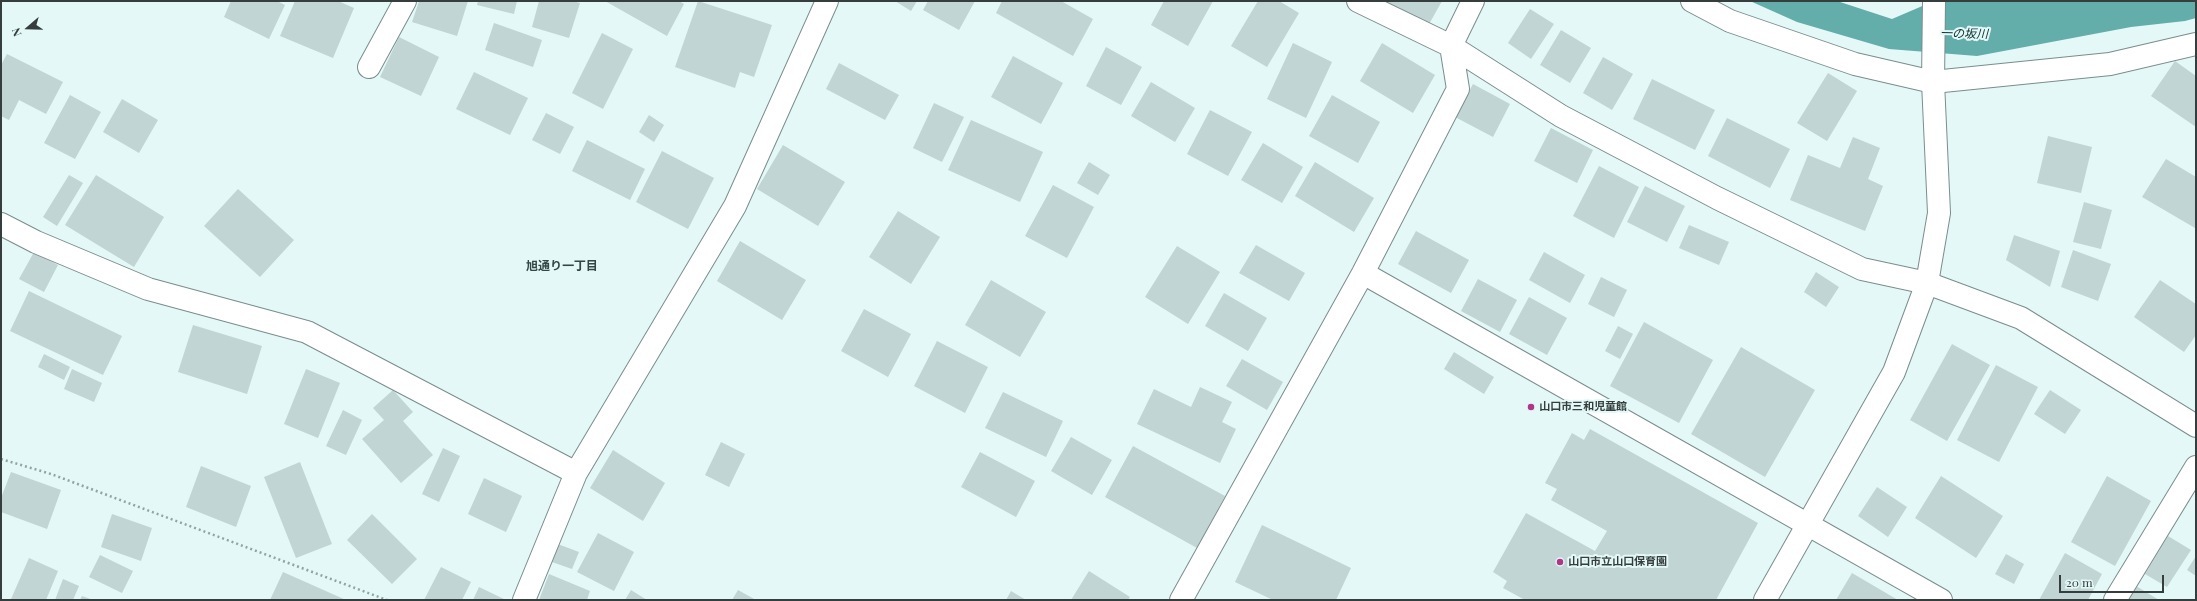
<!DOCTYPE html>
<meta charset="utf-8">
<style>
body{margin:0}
#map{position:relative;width:2197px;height:601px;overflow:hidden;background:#e3f8f7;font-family:"Playfair Display",serif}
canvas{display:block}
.frame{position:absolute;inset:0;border:2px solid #353e3d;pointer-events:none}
.north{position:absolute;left:8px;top:8px;width:40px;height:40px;-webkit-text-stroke:3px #e3f8f7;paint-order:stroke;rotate:250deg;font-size:11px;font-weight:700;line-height:16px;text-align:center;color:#353e3d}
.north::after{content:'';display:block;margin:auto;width:14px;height:18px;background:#353e3d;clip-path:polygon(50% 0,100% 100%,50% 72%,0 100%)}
.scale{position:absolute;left:2059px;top:575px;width:105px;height:18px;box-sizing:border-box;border:2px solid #353e3d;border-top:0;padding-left:5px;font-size:12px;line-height:14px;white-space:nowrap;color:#353e3d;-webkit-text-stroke:3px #e3f8f7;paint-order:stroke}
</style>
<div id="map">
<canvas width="2197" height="601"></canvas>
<div class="frame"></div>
<div class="north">N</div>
<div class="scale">20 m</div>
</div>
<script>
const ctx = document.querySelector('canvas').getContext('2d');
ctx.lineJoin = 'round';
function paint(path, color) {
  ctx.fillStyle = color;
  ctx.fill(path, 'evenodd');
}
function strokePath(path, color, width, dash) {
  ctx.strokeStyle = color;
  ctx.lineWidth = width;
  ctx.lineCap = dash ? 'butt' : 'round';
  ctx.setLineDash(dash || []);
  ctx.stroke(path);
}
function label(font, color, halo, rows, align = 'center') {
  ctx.font = font + ' "Playfair Display","Noto Sans JP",serif';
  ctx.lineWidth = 4;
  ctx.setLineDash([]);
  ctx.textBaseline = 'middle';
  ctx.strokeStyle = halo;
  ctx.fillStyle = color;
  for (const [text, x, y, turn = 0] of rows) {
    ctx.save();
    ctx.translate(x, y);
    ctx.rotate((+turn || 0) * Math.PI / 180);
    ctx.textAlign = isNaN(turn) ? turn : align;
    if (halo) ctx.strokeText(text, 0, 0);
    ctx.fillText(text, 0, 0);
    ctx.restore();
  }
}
const water = new Path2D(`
 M 1750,1 L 1837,1 L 1892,19 L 1934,1 L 2196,1 L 2196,18 L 2185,21 L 2131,27 L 1977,56 L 1889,49 L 1797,22 Z`);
const building = new Path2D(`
 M 231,1 L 277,1 L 285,5 L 269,39 L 224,17 Z
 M 295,1 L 338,1 L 354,8 L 333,58 L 280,36 Z
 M 419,1 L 468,1 L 457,36 L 412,22 Z
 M 478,1 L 517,1 L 514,14 L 477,5 Z
 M 539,1 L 572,1 L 580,3 L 569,38 L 532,27 Z
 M 605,1 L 679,1 L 684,4 L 667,36 Z
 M 698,1 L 772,25 L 754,77 L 740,72 L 735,88 L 675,67 Z
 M 895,1 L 917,1 L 911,11 Z
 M 928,1 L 975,1 L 959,30 L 923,10 Z
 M 1002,1 L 1061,1 L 1093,19 L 1073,56 L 996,13 Z
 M 1164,1 L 1213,1 L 1188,46 L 1151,25 Z
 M 1258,1 L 1279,1 L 1299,13 L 1267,67 L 1231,46 Z
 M 1383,1 L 1442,1 L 1428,26 Z
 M 1530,9 L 1554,24 L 1531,59 L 1508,43 Z
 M 494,23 L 542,40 L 533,67 L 485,50 Z
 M 1561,30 L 1591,48 L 1570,83 L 1540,65 Z
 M 602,33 L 633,49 L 603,109 L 572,93 Z
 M 399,37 L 439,57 L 421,96 L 380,77 Z
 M 1293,43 L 1332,62 L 1306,118 L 1267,99 Z
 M 1382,43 L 1435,75 L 1413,113 L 1360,81 Z
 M 1106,47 L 1142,67 L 1121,105 L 1086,86 Z
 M 7,54 L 63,82 L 46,114 L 19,100 L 9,120 L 1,116 L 1,65 Z
 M 1013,56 L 1063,83 L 1041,124 L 991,97 Z
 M 1603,57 L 1633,74 L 1612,110 L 1583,93 Z
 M 2175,61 L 2196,76 L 2196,127 L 2151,96 Z
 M 839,63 L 899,95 L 885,120 L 826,89 Z
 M 474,72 L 528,98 L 510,135 L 456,109 Z
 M 1828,73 L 1857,91 L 1827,141 L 1797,123 Z
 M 1652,79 L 1715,110 L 1695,150 L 1633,119 Z
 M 1151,82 L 1195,108 L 1175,142 L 1131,116 Z
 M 1473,84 L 1510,104 L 1493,137 L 1455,117 Z
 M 70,95 L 101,112 L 75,159 L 44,143 Z
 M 1332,95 L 1380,122 L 1358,163 L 1309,136 Z
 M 122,99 L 158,120 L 139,153 L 103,132 Z
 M 934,103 L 964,117 L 942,162 L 913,148 Z
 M 1210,110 L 1252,132 L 1228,176 L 1187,154 Z
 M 546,113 L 574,127 L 560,154 L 532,140 Z
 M 649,115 L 664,125 L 654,142 L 639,132 Z
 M 1727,118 L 1790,149 L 1770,188 L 1708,156 Z
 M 971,120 L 1043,152 L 1020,202 L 948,170 Z
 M 1551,128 L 1593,150 L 1577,183 L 1534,161 Z
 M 2048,136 L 2092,147 L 2081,193 L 2037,183 Z
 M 1853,137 L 1880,148 L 1868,179 L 1883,186 L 1865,231 L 1790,200 L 1808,155 L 1840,168 Z
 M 587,140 L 645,169 L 630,200 L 572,171 Z
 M 1263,143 L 1303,167 L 1282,203 L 1241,180 Z
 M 783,145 L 845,182 L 818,226 L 757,189 Z
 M 662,151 L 714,178 L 688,229 L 636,202 Z
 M 2166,159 L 2196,177 L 2195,228 L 2142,197 Z
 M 1089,162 L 1110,175 L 1098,195 L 1077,183 Z
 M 1315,162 L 1374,198 L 1354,232 L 1295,196 Z
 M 1599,166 L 1639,187 L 1614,238 L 1573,216 Z
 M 69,175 L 83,183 L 57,226 L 43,217 Z
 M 96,175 L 164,217 L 134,267 L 65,225 Z
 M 1053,185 L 1094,207 L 1067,258 L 1025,236 Z
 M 1645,186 L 1685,206 L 1667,242 L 1627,222 Z
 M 238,189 L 294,240 L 260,277 L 204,226 Z
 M 2084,202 L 2112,210 L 2101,249 L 2073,242 Z
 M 898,211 L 940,237 L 911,284 L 869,257 Z
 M 1689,225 L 1729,242 L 1719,265 L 1679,248 Z
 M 1416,231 L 1469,260 L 1451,293 L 1398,264 Z
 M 2014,235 L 2060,251 L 2050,287 L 2006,260 Z
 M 740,241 L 806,280 L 782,320 L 717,281 Z
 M 1256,245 L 1305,273 L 1289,301 L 1239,273 Z
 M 1177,246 L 1220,272 L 1188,324 L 1145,297 Z
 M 2073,250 L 2111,264 L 2098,301 L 2061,287 Z
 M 34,252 L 58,265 L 44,292 L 19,279 Z
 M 1544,252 L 1585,275 L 1570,303 L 1529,280 Z
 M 1816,272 L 1839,287 L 1826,307 L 1804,292 Z
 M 1601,277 L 1627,290 L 1614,317 L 1588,304 Z
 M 1478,279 L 1517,300 L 1500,332 L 1461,311 Z
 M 991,280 L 1046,312 L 1020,357 L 965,325 Z
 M 2160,280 L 2196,304 L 2196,335 L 2184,352 L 2134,317 Z
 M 29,291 L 122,336 L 103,375 L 10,331 Z
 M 1224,293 L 1267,318 L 1248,351 L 1205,326 Z
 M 1529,297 L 1567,318 L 1547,355 L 1509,334 Z
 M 864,309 L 911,334 L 888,377 L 841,351 Z
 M 1644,322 L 1713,360 L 1679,423 L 1610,386 Z
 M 193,325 L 262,346 L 247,394 L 178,372 Z
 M 1618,326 L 1633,334 L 1620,359 L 1605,351 Z
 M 937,341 L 988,367 L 965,413 L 914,386 Z
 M 1952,344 L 1990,365 L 1947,441 L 1910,420 Z
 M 1741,347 L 1815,390 L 1765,477 L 1691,434 Z
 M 1454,352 L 1494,377 L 1484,394 L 1444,369 Z
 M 44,354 L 70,367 L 64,380 L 38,367 Z
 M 1242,359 L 1283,382 L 1267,410 L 1226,386 Z
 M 1996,365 L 2038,387 L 1999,462 L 1957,440 Z
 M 72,369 L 102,383 L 94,402 L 64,389 Z
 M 306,369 L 340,383 L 318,438 L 284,424 Z
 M 1200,387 L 1232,402 L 1222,422 L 1236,429 L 1220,463 L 1137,424 L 1154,389 L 1191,407 Z
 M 393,390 L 413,412 L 403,421 L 433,455 L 401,483 L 362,439 L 384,420 L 373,408 Z
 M 2050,390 L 2081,410 L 2065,434 L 2034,414 Z
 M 1003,392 L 1063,421 L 1046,457 L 985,428 Z
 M 343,410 L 362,420 L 346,455 L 326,446 Z
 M 1590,429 L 1758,523 L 1716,600 L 1525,600 L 1503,588 L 1507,581 L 1493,572 L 1526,513 L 1595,551 L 1607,531 L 1551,500 L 1557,489 L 1545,483 L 1572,433 L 1584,440 Z
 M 1071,437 L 1112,460 L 1092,495 L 1051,471 Z
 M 721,442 L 745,454 L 729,487 L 705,475 Z
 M 1133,446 L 1225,496 L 1197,548 L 1105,497 Z
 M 443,448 L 460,456 L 439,502 L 422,494 Z
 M 613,450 L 665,483 L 643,521 L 590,488 Z
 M 980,452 L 1035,481 L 1016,517 L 961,487 Z
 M 300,462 L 332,544 L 296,558 L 264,477 Z
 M 201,466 L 251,486 L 236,527 L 186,507 Z
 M 11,472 L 61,490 L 47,529 L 1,512 L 1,498 Z
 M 1941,476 L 2003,516 L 1976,558 L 1915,518 Z
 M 2107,476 L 2151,501 L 2115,566 L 2071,542 Z
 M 484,478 L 522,496 L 506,532 L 468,514 Z
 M 1877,487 L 1907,507 L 1888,537 L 1858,516 Z
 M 112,514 L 152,528 L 141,561 L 101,547 Z
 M 372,514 L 417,559 L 392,584 L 347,540 Z
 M 1262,525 L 1351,568 L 1336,600 L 1273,600 L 1235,582 Z
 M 598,533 L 634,552 L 614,591 L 577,572 Z
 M 2168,536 L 2191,550 L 2167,587 L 2145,574 Z
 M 555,543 L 579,552 L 572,569 L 549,561 Z
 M 2065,553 L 2102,574 L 2088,600 L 2039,600 Z
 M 2006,554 L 2024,564 L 2014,584 L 1995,574 Z
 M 100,555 L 133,571 L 122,593 L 89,577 Z
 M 2196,556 L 2196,576 L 2187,570 Z
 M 29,558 L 58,571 L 46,600 L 11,599 Z
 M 441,567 L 471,582 L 462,600 L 424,600 Z
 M 1089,571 L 1130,597 L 1128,600 L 1071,600 Z
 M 283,572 L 346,600 L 270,600 Z
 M 1852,573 L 1898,600 L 1836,600 Z
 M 549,574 L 590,591 L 587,600 L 539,600 Z
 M 63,579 L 79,586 L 73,600 L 55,600 Z
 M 2136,586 L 2159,600 L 2128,600 Z
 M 479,587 L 506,600 L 473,600 Z
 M 631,590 L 647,600 L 625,600 Z
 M 738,590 L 756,600 L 732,600 Z
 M 1011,591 L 1026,600 L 1006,600 Z
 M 82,596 L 93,600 L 80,600 Z`);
const path = new Path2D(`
 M 1,459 L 51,474 L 387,600`);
const street = new Path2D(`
 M 1358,1 L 1451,46 L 1561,116 L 1717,198 L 1862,269 L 1927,283
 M 1692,1 L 1730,21 L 1855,64 L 1933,82 L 2110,64 L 2196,44
 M 369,67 L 405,1
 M 1,224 L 36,242 L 148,289 L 307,332 L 576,473
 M 1363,273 L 1941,600
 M 524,600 L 576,473 L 735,206 L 827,1
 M 1181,600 L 1363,273 L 1458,89 L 1451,46 L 1473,1
 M 2115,600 L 2196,467`);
const secondary = new Path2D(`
 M 1927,283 L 2021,318 L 2196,426
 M 1765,600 L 1894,372 L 1927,283 L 1939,213 L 1933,82 L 1934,1`);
const markers = [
 [1531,407,4,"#b03587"],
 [1560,562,4,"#b03587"]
];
const poiNames = [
 ["山口市三和児童館",1539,407],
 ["山口市立山口保育園",1568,562]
];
const waterNames = [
 ["一の坂川",1964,34,1]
];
const neighbourhoodNames = [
 ["旭通り一丁目",562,266]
];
paint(water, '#63adab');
paint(building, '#c0d5d4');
strokePath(street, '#7a8d8c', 24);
strokePath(secondary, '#7a8d8c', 24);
strokePath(path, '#93a3a2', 2.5, [2, 3]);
strokePath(street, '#fff', 22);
strokePath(secondary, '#fff', 22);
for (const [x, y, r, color] of markers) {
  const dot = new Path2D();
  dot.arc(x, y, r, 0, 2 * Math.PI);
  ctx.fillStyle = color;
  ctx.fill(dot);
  strokePath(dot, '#e3f8f7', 1.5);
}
label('bold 11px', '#353e3d', '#e3f8f7', poiNames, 'left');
label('italic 12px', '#0a302f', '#e3f8f7', waterNames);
label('bold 12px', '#344545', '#e3f8f7', neighbourhoodNames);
</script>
